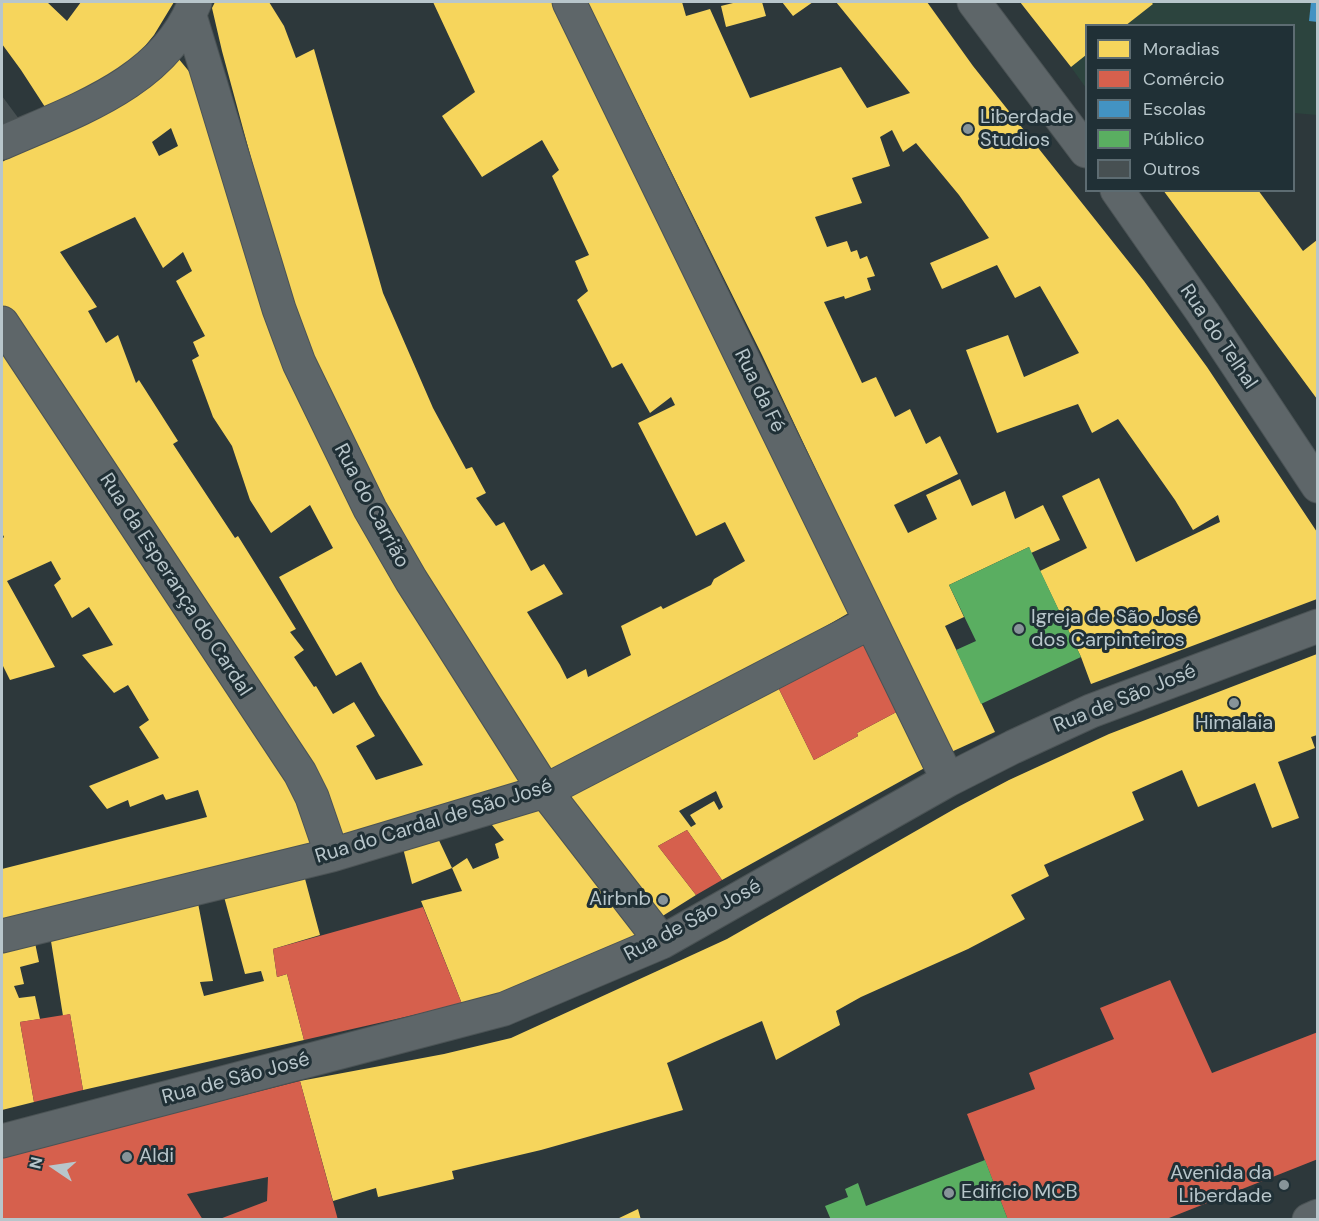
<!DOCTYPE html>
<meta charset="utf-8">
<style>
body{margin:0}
#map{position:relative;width:1319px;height:1221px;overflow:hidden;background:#2d383b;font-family:"DM Sans",sans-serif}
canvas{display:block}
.frame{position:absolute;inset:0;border:3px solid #b8c6cb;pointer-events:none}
.legend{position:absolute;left:1085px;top:24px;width:210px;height:168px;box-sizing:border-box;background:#203036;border:2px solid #5d6c72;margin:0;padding:8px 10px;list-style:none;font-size:18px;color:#b8c6cb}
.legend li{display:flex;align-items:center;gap:12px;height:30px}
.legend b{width:30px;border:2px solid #5d6c72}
.north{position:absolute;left:24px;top:1137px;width:60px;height:60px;-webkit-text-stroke:4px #203036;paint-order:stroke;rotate:283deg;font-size:16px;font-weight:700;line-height:24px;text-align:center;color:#b8c6cb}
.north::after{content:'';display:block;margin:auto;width:21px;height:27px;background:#b8c6cb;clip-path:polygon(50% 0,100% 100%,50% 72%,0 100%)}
</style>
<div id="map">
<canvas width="1319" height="1221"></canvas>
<div class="frame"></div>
<ul class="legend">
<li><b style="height:16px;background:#f6d55c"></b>Moradias</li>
<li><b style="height:16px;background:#d6604d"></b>Comércio</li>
<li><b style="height:16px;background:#4393c3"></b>Escolas</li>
<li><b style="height:16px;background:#5aae61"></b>Público</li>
<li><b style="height:16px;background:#475052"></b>Outros</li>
</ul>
<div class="north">N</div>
</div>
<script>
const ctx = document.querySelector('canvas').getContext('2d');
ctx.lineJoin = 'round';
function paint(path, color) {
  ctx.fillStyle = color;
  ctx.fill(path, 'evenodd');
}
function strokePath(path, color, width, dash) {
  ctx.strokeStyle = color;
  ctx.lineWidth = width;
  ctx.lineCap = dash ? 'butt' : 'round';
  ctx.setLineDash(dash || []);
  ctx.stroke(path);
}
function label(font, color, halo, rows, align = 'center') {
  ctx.font = font + ' "DM Sans",sans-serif';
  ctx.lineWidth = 6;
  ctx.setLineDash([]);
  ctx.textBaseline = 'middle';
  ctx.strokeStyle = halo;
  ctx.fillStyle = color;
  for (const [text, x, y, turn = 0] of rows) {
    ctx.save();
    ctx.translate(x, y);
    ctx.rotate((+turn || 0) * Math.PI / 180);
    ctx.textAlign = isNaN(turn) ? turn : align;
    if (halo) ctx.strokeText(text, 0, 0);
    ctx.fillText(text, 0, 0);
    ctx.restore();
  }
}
const green = new Path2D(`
 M 1153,2 L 1317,2 L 1317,115 L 1294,113 L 1294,26 L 1125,26 L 1152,4 Z
 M 1086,55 L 1086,88 L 1071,67 Z`);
const homes = new Path2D(`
 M 2,2 L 47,2 L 67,21 L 81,2 L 174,2 L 154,35 L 132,62 L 103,81 L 45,107 L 21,70 L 2,44 Z
 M 215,2 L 269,2 L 284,26 L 296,58 L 314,49 L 383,293 L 433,408 L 466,469 L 472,467 L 486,493 L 476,498 L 496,526 L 504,522 L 531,571 L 544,564 L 563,594 L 527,612 L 560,665 L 567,679 L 586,669 L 588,677 L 631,655 L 621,626 L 661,606 L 663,609 L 711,585 L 714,579 L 745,561 L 725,522 L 696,536 L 638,423 L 675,405 L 671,397 L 650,413 L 622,363 L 612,368 L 577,300 L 588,291 L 575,261 L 589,255 L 552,176 L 559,170 L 542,140 L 482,177 L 442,116 L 475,92 L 433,2 L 552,2 L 852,611 L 811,635 L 660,716 L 545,772 L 355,456 L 300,339 L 222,51 L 212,8 Z
 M 587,2 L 682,2 L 686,16 L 710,9 L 750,98 L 841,67 L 867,108 L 910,93 L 836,2 L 927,2 L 973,66 L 1144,281 L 1207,367 L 1317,532 L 1317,599 L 1091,684 L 1081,657 L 1040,571 L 1087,548 L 1062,496 L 1099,478 L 1136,562 L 1220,522 L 1218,515 L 1193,530 L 1175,500 L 1118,419 L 1092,433 L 1078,404 L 997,433 L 966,350 L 1008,335 L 1024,377 L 1079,353 L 1040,286 L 1015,298 L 997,265 L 942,289 L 930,263 L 989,238 L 959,195 L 916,143 L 903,152 L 892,130 L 880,137 L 890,166 L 852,178 L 862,203 L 815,217 L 827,247 L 847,241 L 851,252 L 857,250 L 860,259 L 867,256 L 875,276 L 867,278 L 871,290 L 845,299 L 844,296 L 824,302 L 862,383 L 876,377 L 895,417 L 910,409 L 926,444 L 940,436 L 958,474 L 894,505 L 908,533 L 937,519 L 926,495 L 960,479 L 972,506 L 1005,491 L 1015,519 L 1043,505 L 1060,540 L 1031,553 L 1029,547 L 949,585 L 964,617 L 945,626 L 995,732 L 949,753 L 762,355 Z
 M 737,2 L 762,2 L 766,16 L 726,27 L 721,6 Z
 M 782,2 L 813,2 L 793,16 Z
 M 1020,2 L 1151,2 L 1153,4 L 1125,26 L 1086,26 L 1086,55 L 1071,67 Z
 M 178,58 L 205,91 L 242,223 L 520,780 L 518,786 L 337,843 L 27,343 L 2,306 L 2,162 L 96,112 ZM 171,128 L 178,146 L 159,156 L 152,142 ZM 135,217 L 163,268 L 183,252 L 192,271 L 176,281 L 205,336 L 193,342 L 199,356 L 192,360 L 213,417 L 232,446 L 250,500 L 271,533 L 310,505 L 333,548 L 279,577 L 336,676 L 361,662 L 379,695 L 423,765 L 376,780 L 356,746 L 375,736 L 354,702 L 333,714 L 316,686 L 314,687 L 294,657 L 304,650 L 290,632 L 296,629 L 238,536 L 235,538 L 173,444 L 178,441 L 139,380 L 136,383 L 118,335 L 106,343 L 88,311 L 97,307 L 60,252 Z
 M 1163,190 L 1258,190 L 1303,251 L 1317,240 L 1317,399 Z
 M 2,350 L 283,758 L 318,848 L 2,928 L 2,869 L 207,817 L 198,790 L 166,800 L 163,794 L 130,807 L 128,800 L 107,809 L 89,786 L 159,758 L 139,727 L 149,720 L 128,685 L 114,693 L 82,655 L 113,645 L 89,607 L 72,618 L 54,585 L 61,579 L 51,561 L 7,581 L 55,667 L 10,680 L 2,664 L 2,539 L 4,537 L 2,533 Z
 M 1317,654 L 1317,735 L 1311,737 L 1315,748 L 1278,762 L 1299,818 L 1272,828 L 1255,783 L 1198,807 L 1182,770 L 1132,792 L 1144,820 L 1044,865 L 1049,876 L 1011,895 L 1025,919 L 968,949 L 861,997 L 836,1011 L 840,1025 L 776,1060 L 762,1021 L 667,1063 L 683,1110 L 541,1150 L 452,1171 L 454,1179 L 378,1197 L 376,1188 L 333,1201 L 300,1081 L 444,1054 L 511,1038 L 727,939 L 956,808 L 1009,780 L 1109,734 Z
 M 777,685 L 814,760 L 858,736 L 857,733 L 904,708 L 930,765 L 722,880 L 687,830 L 658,846 L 696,895 L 653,922 L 566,796 ZM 716,791 L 723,807 L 719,810 L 714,801 L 690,815 L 696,824 L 691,827 L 679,811 Z
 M 539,802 L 645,932 L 510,994 L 462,1004 L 421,901 L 462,891 L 452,868 L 467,858 L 473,869 L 499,858 L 495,844 L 504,840 L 488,820 Z
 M 436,834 L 452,868 L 412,884 L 402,844 Z
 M 304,875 L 320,935 L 273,949 L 277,977 L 287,974 L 304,1040 L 83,1090 L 70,1014 L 63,1016 L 50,935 L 197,898 L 213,981 L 200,982 L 204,996 L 264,981 L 261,971 L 245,974 L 223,893 Z
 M 34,938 L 39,962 L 20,967 L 24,984 L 14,986 L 19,998 L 35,996 L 40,1019 L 20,1022 L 34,1102 L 2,1110 L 2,946 Z
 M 638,1209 L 641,1220 L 615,1220 Z`);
const shops = new Path2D(`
 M 867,637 L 904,708 L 857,733 L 858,736 L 814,760 L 777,685 Z
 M 687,830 L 722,880 L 696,895 L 658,846 Z
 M 423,907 L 462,1004 L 304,1040 L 287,974 L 277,977 L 273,949 Z
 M 1170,980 L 1212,1073 L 1318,1032 L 1318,1159 L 1164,1220 L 1008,1220 L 967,1114 L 1035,1089 L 1029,1073 L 1114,1039 L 1100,1008 Z
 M 70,1014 L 83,1090 L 34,1102 L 20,1022 Z
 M 300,1081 L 338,1220 L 217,1220 L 267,1201 L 268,1177 L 187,1194 L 203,1220 L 2,1220 L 2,1156 Z`);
const schools = new Path2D(`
 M 1311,2 L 1318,2 L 1318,22 L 1309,21 Z`);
const public = new Path2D(`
 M 1029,547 L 1081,657 L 981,704 L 956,650 L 976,641 L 949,585 Z
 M 985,1160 L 1008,1220 L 831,1220 L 825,1206 L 848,1197 L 845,1189 L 858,1183 L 866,1206 Z`);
const building = new Path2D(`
 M 2,96 L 19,119 L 2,127 Z`);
const street = new Path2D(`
 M 569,2 L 948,780
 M 974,2 L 1086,151
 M 190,16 L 279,309 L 299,363 L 370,509 L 411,580 L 545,791 L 662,942
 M 2,143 C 74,111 164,83 195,2
 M 1117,190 L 1203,313 L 1318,486
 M 2,323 L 300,773 L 312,797 L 332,855
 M 2,936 L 332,855 L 545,791 L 871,622
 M 2,1141 L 504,1009 L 662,942 L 948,780 L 1013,747 L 1091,711 L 1318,626
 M 1309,1220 L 1318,1216`);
const markers = [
 [968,129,6,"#879499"],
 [1019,629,6,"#879499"],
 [1234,703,6,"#879499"],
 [663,900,6,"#879499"],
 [127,1157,6,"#879499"],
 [1284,1185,6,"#879499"],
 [949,1193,6,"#879499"]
];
const poiNames = [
 ["Liberdade",980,118],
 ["Studios",980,141],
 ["Igreja de São José",1031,618],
 ["dos Carpinteiros",1031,641],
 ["Himalaia",1234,724,"center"],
 ["Airbnb",651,900,"right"],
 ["Aldi",139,1157],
 ["Avenida da",1272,1174,"right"],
 ["Liberdade",1272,1197,"right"],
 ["Edifício MCB",961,1193]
];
const streetNames = [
 ["Rua do Telhal",1218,337,56],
 ["Rua da Fé",759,391,64],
 ["Rua do Carrião",371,506,62],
 ["Rua da Esperança do Cardal",175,585,57],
 ["Rua de São José",1125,699,-22],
 ["Rua do Cardal de São José",434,822,-17],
 ["Rua de São José",693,921,-28],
 ["Rua de São José",236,1079,-15]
];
paint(green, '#2c443e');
paint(homes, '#f6d55c');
paint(shops, '#d6604d');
paint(schools, '#4393c3');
paint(public, '#5aae61');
paint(building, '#475052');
strokePath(street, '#4b5355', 35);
strokePath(street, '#5e6669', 33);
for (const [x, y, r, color] of markers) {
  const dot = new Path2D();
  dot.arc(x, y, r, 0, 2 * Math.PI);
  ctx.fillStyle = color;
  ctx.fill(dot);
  strokePath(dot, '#203036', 2);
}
label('20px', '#b8c6cb', '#203036', poiNames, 'left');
label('20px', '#b8c6cb', '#203036', streetNames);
</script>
